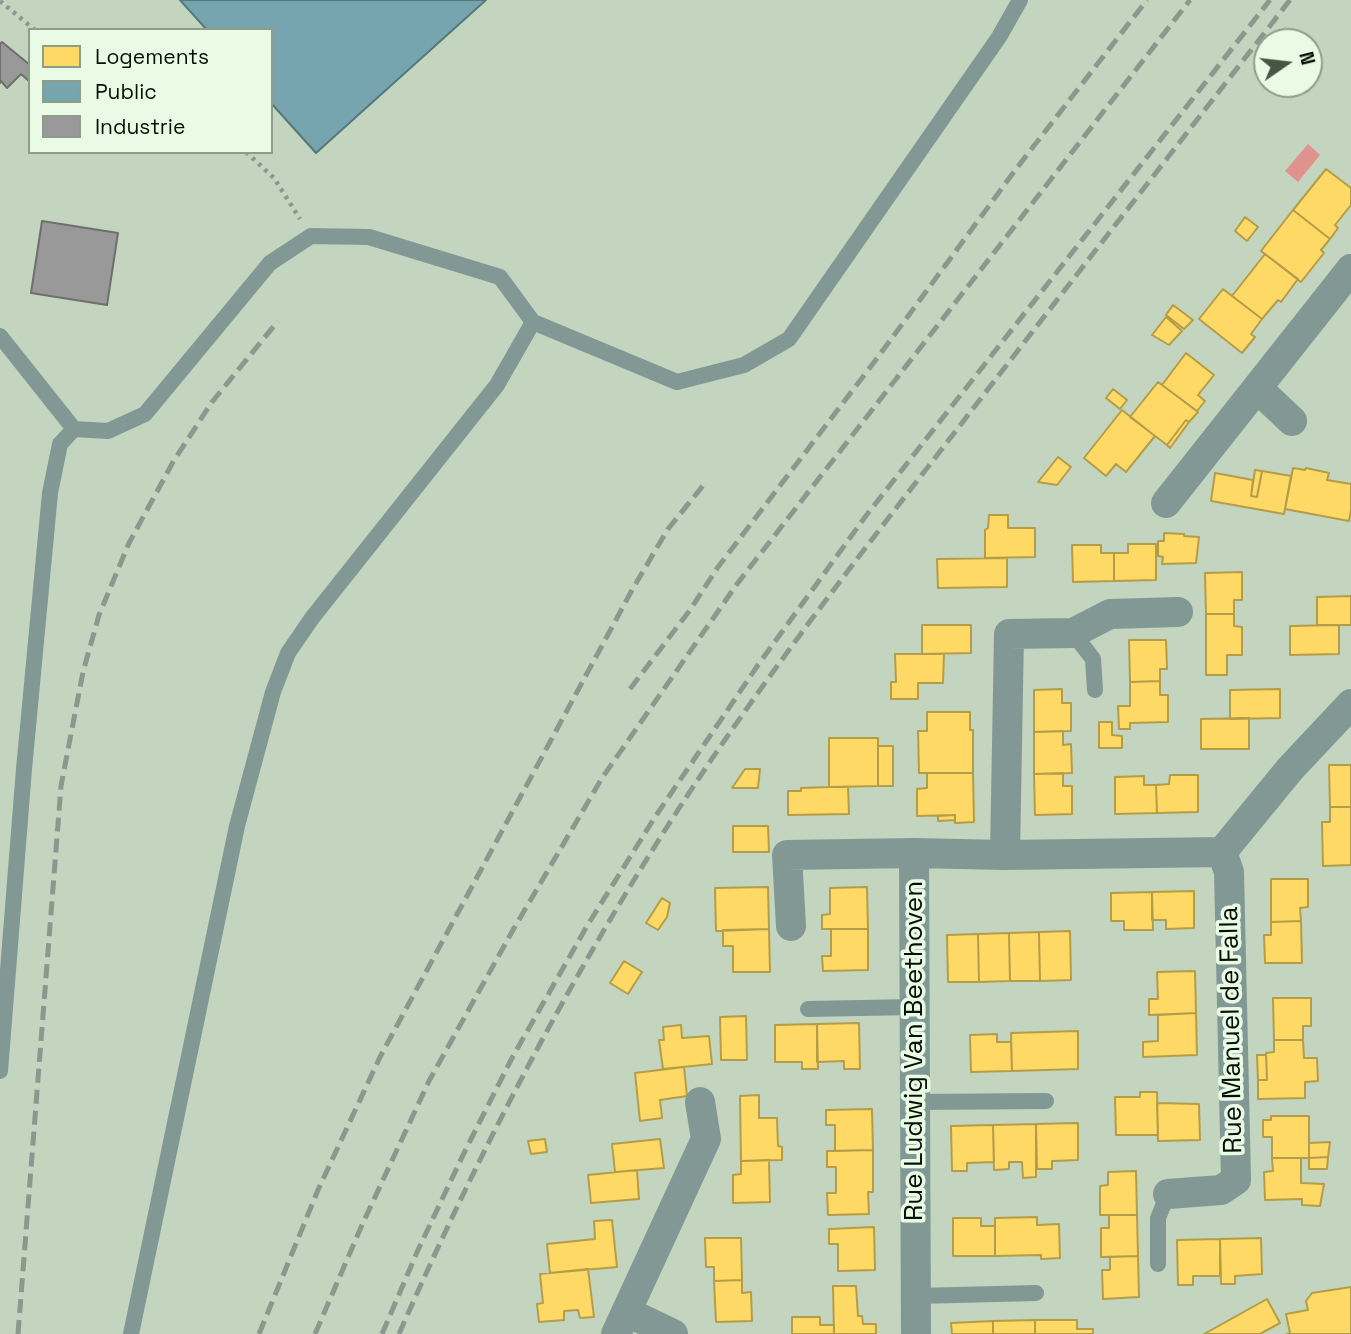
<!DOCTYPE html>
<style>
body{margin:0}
#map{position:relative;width:1351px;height:1334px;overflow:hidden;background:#c3d5be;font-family:"Space Grotesk",sans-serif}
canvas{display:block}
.legend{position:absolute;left:28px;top:28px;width:245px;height:126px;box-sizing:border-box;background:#e9fbe5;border:2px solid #8e9d8b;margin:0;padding:9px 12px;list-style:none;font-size:21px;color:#051003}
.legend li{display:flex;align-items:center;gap:14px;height:35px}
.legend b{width:35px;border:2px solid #8e9d8b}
.north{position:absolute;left:1253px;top:28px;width:70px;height:70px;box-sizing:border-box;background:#e9fbe5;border:2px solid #8e9d8b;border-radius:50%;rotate:76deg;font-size:19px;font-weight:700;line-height:28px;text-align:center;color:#051003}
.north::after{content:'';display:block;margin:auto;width:24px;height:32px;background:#485544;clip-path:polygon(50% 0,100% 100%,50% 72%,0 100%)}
</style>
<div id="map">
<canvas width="1351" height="1334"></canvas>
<ul class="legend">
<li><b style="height:19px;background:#ffd966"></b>Logements</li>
<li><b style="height:19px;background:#76a5af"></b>Public</li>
<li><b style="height:19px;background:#999"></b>Industrie</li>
</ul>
<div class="north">N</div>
</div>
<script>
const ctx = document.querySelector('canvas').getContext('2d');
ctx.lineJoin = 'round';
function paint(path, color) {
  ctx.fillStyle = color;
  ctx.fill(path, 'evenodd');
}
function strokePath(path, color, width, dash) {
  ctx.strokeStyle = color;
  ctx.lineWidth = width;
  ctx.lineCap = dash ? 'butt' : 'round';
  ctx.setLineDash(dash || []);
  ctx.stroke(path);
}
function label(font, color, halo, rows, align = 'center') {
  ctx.font = font + ' "Space Grotesk",sans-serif';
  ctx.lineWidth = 7;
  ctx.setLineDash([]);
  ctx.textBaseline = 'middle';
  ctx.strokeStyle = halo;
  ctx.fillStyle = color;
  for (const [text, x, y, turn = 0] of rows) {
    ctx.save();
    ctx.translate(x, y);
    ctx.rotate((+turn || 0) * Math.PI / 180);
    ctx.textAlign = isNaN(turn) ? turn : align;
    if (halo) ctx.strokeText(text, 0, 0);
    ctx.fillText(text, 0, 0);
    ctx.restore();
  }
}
const water = new Path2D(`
 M 1308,144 L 1320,155 L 1298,182 L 1285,171 Z`);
const homes = new Path2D(`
 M 1326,169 L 1351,188 L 1351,205 L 1335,225 L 1338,228 L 1330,239 L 1293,210 Z
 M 1293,210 L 1330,239 L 1321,250 L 1324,253 L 1301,282 L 1261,251 Z
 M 1245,217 L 1258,227 L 1247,241 L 1235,231 Z
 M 1265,254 L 1298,279 L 1281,302 L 1278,300 L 1262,319 L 1232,296 Z
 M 1223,289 L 1262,319 L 1251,334 L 1255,337 L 1242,353 L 1199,319 Z
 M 1173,305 L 1193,320 L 1184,329 L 1166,315 Z
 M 1166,317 L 1182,331 L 1169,345 L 1152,335 Z
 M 1186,353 L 1214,375 L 1198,395 L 1205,401 L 1197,411 L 1162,385 Z
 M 1158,382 L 1198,412 L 1189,422 L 1186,420 L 1167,445 L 1130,417 Z
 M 1113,389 L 1127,400 L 1120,409 L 1106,398 Z
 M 1122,410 L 1155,436 L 1126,472 L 1116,464 L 1106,476 L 1084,458 Z
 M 1186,420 L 1189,422 L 1170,448 L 1167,445 Z
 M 1058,457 L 1071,467 L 1057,485 L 1038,482 Z
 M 1293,468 L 1305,470 L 1306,468 L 1329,473 L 1327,480 L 1351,484 L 1351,510 L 1349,521 L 1285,509 Z
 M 1255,470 L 1262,471 L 1257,497 L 1251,496 Z
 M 1262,471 L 1291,476 L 1284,514 L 1211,501 L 1215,473 L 1253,480 L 1251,496 L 1257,497 Z
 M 989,515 L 1008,515 L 1008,528 L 1035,528 L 1035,557 L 985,558 L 985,530 L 988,528 Z
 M 1164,533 L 1184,534 L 1184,536 L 1199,537 L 1196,563 L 1162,564 L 1163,557 L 1158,556 L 1158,541 L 1164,541 Z
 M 1128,544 L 1156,544 L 1156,580 L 1114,581 L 1114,553 L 1128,553 Z
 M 1072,545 L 1101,545 L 1101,553 L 1114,553 L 1114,581 L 1073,582 Z
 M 1007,558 L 1007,587 L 938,588 L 937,559 Z
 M 1242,572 L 1242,600 L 1234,600 L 1234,614 L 1206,614 L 1205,573 Z
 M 1351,596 L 1351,625 L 1317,625 L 1317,597 Z
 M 1206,614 L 1234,614 L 1234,626 L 1242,627 L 1242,655 L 1227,655 L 1227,675 L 1206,675 Z
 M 922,625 L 971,625 L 971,653 L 922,654 Z
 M 1339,625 L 1339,654 L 1290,655 L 1290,626 Z
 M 1129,640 L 1166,640 L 1167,669 L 1160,669 L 1160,681 L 1130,682 Z
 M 895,654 L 944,654 L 943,683 L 918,683 L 918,699 L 891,699 L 891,682 L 896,682 Z
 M 1160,681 L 1160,695 L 1168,695 L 1168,722 L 1130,723 L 1130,729 L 1119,729 L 1118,706 L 1130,706 L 1130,682 Z
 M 1062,689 L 1062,703 L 1071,703 L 1071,731 L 1034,732 L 1034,690 Z
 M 1280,689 L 1280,718 L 1230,719 L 1230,690 Z
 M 927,712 L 970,712 L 970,730 L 973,730 L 973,773 L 919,773 L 918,731 L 927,731 Z
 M 1249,718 L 1249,749 L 1201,749 L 1201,719 Z
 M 1099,722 L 1112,722 L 1112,735 L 1122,736 L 1122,748 L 1099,748 Z
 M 1063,731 L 1063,745 L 1071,744 L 1072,773 L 1034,774 L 1034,732 Z
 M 829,738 L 878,738 L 878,786 L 829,787 Z
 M 878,746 L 893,746 L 893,786 L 878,786 Z
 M 1329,765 L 1351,765 L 1351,807 L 1330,807 Z
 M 745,769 L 760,769 L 758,788 L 732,788 Z
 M 927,773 L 973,773 L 974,822 L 955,823 L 955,815 L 917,816 L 917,789 L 927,788 Z
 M 1063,773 L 1063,786 L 1072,786 L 1072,814 L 1035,815 L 1034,774 Z
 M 1170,775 L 1198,775 L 1198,812 L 1157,813 L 1156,785 L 1169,784 Z
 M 1144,776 L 1144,785 L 1156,785 L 1157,813 L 1115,814 L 1115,777 Z
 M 829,787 L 848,787 L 849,814 L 788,815 L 788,791 L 801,791 L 801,788 Z
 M 1330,807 L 1351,807 L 1351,865 L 1323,866 L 1322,822 L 1330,822 Z
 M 955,815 L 955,820 L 938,821 L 938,816 Z
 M 733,826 L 768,826 L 769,852 L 733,852 Z
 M 1271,879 L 1308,879 L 1308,907 L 1300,908 L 1301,921 L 1271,922 Z
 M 768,887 L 769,929 L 716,931 L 715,888 Z
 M 867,887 L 868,929 L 822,929 L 822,915 L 830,914 L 830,888 Z
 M 1194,891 L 1194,928 L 1166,929 L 1166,920 L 1152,920 L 1152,892 Z
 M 1152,892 L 1153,930 L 1124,930 L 1124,921 L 1111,921 L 1111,893 Z
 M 662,898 L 670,903 L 667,917 L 658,930 L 646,923 Z
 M 1301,921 L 1302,963 L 1265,963 L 1264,935 L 1271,935 L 1271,922 Z
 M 769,929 L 770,972 L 733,972 L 733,946 L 723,946 L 723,930 Z
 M 831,929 L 868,929 L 868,970 L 823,971 L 822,956 L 831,956 Z
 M 1070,931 L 1071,980 L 1040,981 L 1039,932 Z
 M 1039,932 L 1040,981 L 1010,981 L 1009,933 Z
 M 1009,933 L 1010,981 L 979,982 L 978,934 Z
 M 978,934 L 979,982 L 948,982 L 947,935 Z
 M 624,961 L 642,972 L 628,994 L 610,983 Z
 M 1195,971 L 1196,1013 L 1149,1015 L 1149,999 L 1158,999 L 1157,972 Z
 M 1273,998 L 1311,998 L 1311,1026 L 1303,1026 L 1303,1040 L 1274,1040 Z
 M 1196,1013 L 1197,1055 L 1143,1057 L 1143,1042 L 1158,1041 L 1158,1015 Z
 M 746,1016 L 747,1060 L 721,1060 L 720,1017 Z
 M 859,1023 L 860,1069 L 844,1069 L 844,1061 L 817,1062 L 817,1024 Z
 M 817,1024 L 818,1069 L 802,1069 L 802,1062 L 775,1062 L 775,1025 Z
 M 681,1025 L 682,1038 L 709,1036 L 712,1064 L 663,1069 L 659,1040 L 664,1040 L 663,1027 Z
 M 1078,1031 L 1078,1069 L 1012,1071 L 1011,1033 Z
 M 997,1034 L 997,1042 L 1011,1042 L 1012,1071 L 971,1072 L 970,1035 Z
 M 1274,1040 L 1303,1040 L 1304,1058 L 1317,1058 L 1318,1081 L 1305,1082 L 1305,1098 L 1258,1099 L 1258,1080 L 1267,1080 L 1266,1053 L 1274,1052 Z
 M 1257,1055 L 1266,1055 L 1267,1080 L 1258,1080 Z
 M 684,1067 L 687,1096 L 660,1100 L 662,1118 L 640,1121 L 635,1073 Z
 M 1140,1092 L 1157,1092 L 1158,1135 L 1116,1135 L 1115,1097 L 1140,1097 Z
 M 759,1095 L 759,1118 L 777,1118 L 778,1146 L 782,1147 L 782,1160 L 741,1161 L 740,1096 Z
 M 1157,1103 L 1199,1104 L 1200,1140 L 1158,1141 Z
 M 872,1109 L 873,1150 L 835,1151 L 835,1125 L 826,1125 L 826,1110 Z
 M 1271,1116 L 1309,1116 L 1309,1158 L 1272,1158 L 1272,1137 L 1263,1137 L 1263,1120 L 1271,1120 Z
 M 1078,1123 L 1078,1160 L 1052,1161 L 1052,1169 L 1037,1169 L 1036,1124 Z
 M 1036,1124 L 1036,1177 L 1023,1178 L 1022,1162 L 1009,1162 L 1009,1169 L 994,1170 L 993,1125 Z
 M 993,1125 L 994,1162 L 967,1163 L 967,1171 L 952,1171 L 951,1126 Z
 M 545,1139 L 547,1152 L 531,1154 L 528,1141 Z
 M 660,1139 L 664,1168 L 615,1172 L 612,1144 Z
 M 1330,1142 L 1328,1157 L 1309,1158 L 1309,1143 Z
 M 873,1150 L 873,1192 L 868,1192 L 869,1214 L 828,1215 L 827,1193 L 836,1193 L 836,1167 L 827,1167 L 827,1151 Z
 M 1328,1157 L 1327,1169 L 1309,1169 L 1309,1158 Z
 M 1272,1158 L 1301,1158 L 1301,1183 L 1324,1184 L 1320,1206 L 1302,1205 L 1302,1199 L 1265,1200 L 1264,1172 L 1273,1171 Z
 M 769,1160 L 770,1202 L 733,1203 L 733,1175 L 741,1174 L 741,1161 Z
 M 637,1170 L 639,1199 L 591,1203 L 588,1175 Z
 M 1136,1171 L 1137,1215 L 1100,1215 L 1100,1186 L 1108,1185 L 1108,1172 Z
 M 1109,1215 L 1137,1215 L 1138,1256 L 1101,1257 L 1101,1228 L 1109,1228 Z
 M 1037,1217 L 1037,1225 L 1059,1224 L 1060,1258 L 1041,1259 L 1041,1255 L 995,1256 L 995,1218 Z
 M 953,1218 L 981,1218 L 981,1226 L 995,1226 L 995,1256 L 953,1256 Z
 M 612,1220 L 617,1267 L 550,1273 L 547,1244 L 595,1239 L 594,1221 Z
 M 874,1227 L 875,1270 L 838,1271 L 838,1244 L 829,1244 L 829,1229 Z
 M 705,1238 L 741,1238 L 742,1280 L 714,1281 L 714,1267 L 706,1267 Z
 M 1261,1238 L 1262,1274 L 1235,1276 L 1235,1284 L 1221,1284 L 1220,1239 Z
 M 1220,1239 L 1220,1276 L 1193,1276 L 1193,1285 L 1178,1285 L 1177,1240 Z
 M 1138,1256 L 1139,1297 L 1103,1299 L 1102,1270 L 1110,1270 L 1110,1257 Z
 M 588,1269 L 594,1317 L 580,1318 L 578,1310 L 564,1311 L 564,1320 L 539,1322 L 537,1304 L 543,1303 L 540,1274 Z
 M 742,1280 L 742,1293 L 751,1292 L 752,1321 L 716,1322 L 714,1281 Z
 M 833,1286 L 856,1286 L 858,1316 L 862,1316 L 863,1324 L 876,1324 L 876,1334 L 834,1334 Z
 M 1351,1287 L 1351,1334 L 1287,1334 L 1290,1333 L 1286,1314 L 1308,1310 L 1306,1301 L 1312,1293 Z
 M 1267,1299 L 1280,1323 L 1260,1334 L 1204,1334 Z
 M 792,1317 L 820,1317 L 820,1325 L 834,1325 L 834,1334 L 792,1334 Z
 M 1035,1320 L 1077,1320 L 1077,1329 L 1093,1329 L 1093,1334 L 1035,1334 Z
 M 1035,1320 L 1035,1334 L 993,1334 L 993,1321 Z
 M 993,1321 L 993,1334 L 952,1334 L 951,1323 Z`);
const public = new Path2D(`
 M 180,0 L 486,0 L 316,153 L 271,103 L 271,30 L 207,30 Z`);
const industry = new Path2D(`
 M 2,42 L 30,65 L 30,82 L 21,74 L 7,88 L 1,81 L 0,83 L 0,44 Z
 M 42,221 L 118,233 L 107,305 L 31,293 Z`);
const path = new Path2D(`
 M 0,1 L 35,30
 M 246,152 L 274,178 L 300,219`);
const service = new Path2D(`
 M 0,336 L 74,429 L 108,431 L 145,414 L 270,263 L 311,236 L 369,237 L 500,277 L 533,322 L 677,382 L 744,365 L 789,339 L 999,37 L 1020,0
 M 1073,633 L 1093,659 L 1095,690
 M 808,1009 L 915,1007
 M 0,1071 L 24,769 L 50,493 L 60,444 L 74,429
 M 915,1102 L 1046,1101
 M 1158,1264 L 1158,1218 L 1168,1194
 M 916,1296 L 1036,1293
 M 131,1334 L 237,826 L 273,692 L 288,653 L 312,618 L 497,385 L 533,322`);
const minor = new Path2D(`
 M 1257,388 L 1292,421
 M 1166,503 L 1351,269
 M 1005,855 L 1009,634 L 1073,633 L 1110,614 L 1178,612
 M 791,926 L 787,855 L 914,853
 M 1168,1194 L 1221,1190 L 1236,1180 L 1229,872 L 1222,852
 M 627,1312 L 673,1334
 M 616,1334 L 706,1139 L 700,1102
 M 916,1334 L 914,853 L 1005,855 L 1222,852 L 1290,769 L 1351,704`);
const rail = new Path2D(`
 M 630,689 L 690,610 L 718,567 L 878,357 L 1016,169 L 1147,0
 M 18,1334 L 61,786 L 83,672 L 99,615 L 129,543 L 173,462 L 212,402 L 278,321
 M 259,1334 L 318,1190 L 380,1057 L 632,590 L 668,529 L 706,482
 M 315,1334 L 362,1225 L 429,1081 L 513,930 L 602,778 L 737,584 L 1190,0
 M 382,1334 L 418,1250 L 464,1153 L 512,1058 L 587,926 L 655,817 L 758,665 L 865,517 L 1270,0
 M 399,1334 C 476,1158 564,989 667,827 C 750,697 844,575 938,454 C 1055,302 1173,151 1290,0`);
const streetNames = [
 ["Rue Manuel de Falla",1232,1030,-91],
 ["Rue Ludwig Van Beethoven",915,1051,-90]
];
paint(water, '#e0928e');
paint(homes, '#ffd966');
strokePath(homes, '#b49d48', 2);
paint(public, '#76a5af');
strokePath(public, '#54787b', 2);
paint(industry, '#999');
strokePath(industry, '#6d706c', 2);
strokePath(path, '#889990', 4.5, [3.5, 5]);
strokePath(service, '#829895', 16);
strokePath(minor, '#829895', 30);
strokePath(rail, '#88998d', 5, [14, 7]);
label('26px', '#051003', '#e9fbe5', streetNames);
</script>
